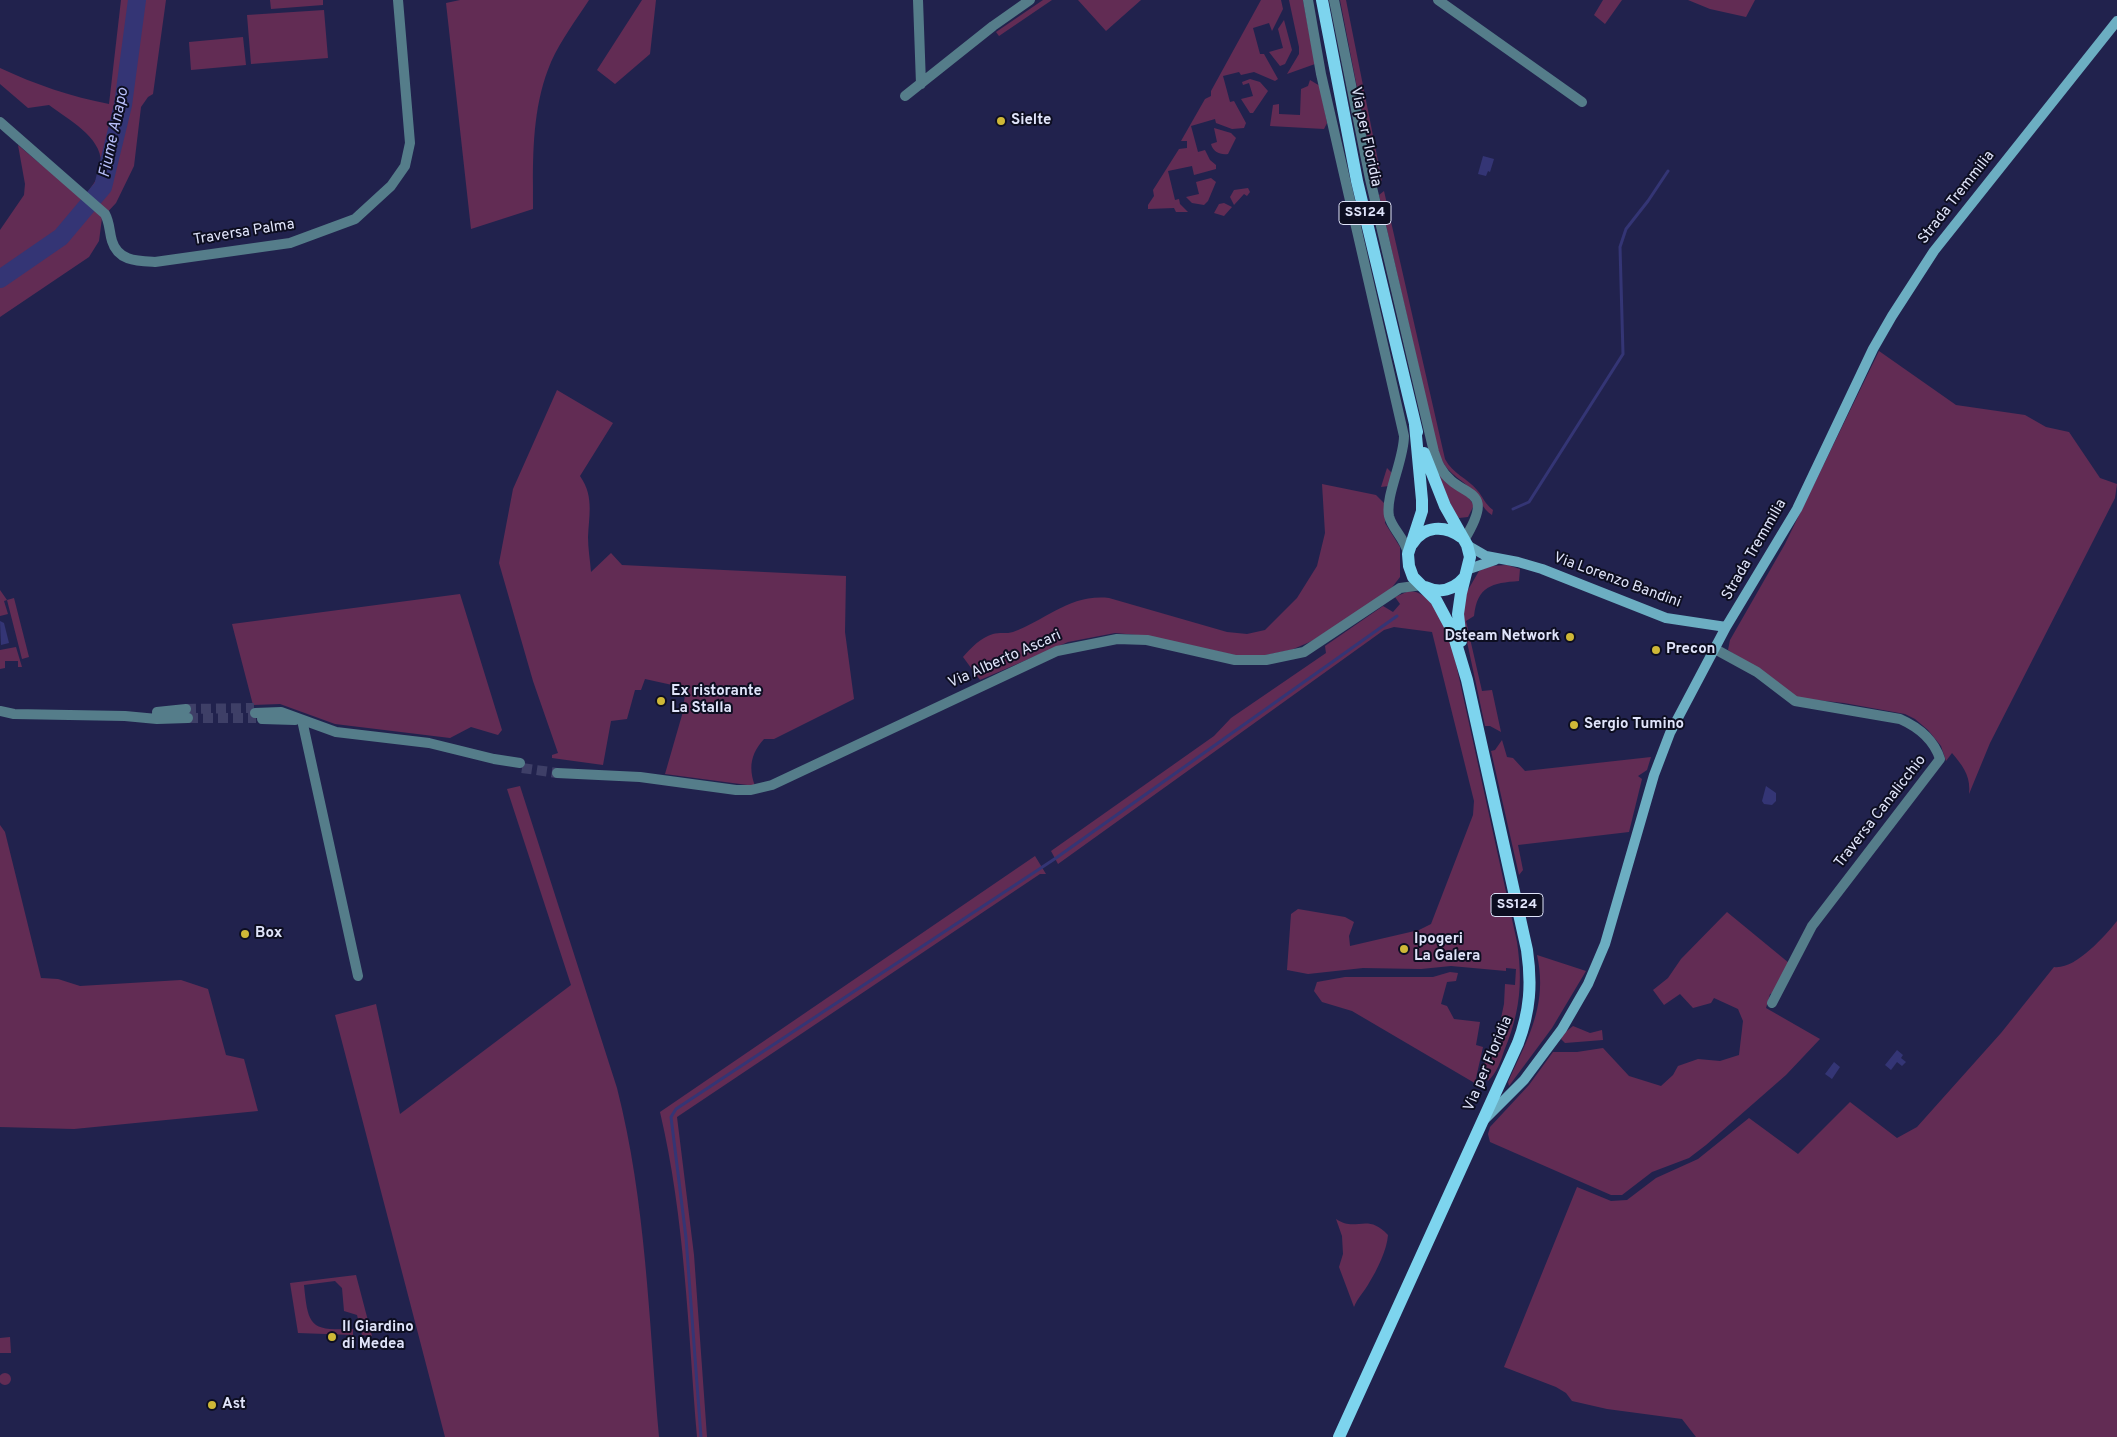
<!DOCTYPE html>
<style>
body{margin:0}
canvas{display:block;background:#21224d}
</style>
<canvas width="2117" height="1437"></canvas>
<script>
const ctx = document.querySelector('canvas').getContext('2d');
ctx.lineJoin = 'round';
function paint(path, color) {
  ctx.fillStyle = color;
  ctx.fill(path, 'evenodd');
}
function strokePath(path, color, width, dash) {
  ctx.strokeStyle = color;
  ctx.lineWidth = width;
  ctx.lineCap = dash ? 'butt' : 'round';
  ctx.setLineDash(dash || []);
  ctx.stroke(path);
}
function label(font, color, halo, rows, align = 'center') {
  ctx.font = font + ' Overpass,sans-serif';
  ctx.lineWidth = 4;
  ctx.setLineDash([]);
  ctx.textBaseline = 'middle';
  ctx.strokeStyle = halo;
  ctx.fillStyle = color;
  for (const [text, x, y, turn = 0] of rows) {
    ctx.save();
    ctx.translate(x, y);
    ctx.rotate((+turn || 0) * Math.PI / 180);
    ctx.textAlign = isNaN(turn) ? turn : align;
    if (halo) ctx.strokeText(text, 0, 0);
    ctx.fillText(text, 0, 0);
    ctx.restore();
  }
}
const green = new Path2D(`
 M 121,0 L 166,0 L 153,94 L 148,97 L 141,107 L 134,166 L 116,203 L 102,218 L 99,241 L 89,257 L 0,317 L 0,230 L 24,195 L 25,184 L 18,145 L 38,162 L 86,195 C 90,188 98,179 100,171 C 108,140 70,121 49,105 L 28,108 L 0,84 L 0,68 C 34,84 72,97 109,104 Z
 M 270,0 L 323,0 L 323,5 L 271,9 Z
 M 460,0 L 589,0 C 576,20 561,40 551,62 C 531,109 533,160 533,209 L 471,229 L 446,3 Z
 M 642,0 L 656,0 L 650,54 L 615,84 L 597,70 Z
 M 1043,0 L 1052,0 L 999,36 L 996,32 Z
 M 1078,0 L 1141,0 L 1106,31 Z
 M 1261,0 L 1281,0 L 1283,9 L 1272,31 L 1269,23 L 1253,28 L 1260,54 L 1264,54 L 1278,79 L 1275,81 L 1254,72 L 1241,75 L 1239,72 L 1223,76 L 1230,102 L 1234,101 L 1246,123 L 1244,128 L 1232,129 L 1216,123 L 1215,119 L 1191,126 L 1198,152 L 1205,150 L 1210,160 L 1216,165 L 1216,169 L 1194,175 L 1192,166 L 1168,171 L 1175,200 L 1179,199 L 1180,204 L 1188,212 L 1176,212 L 1174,208 L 1148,209 L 1148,205 L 1154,196 L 1153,190 L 1179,149 L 1187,148 L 1187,141 L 1181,141 L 1205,99 L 1211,96 L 1211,91 Z
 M 1289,0 L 1303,0 L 1315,64 L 1287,74 L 1299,54 L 1299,47 Z
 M 1340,0 L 1346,0 L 1382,181 L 1374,175 Z
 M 1603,0 L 1622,0 L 1605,24 L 1594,15 Z
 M 1688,0 L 1755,0 L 1746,17 L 1710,9 Z
 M 324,10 L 328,58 L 251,64 L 247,15 Z
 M 1284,20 L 1292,50 L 1285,64 L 1280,66 L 1269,52 L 1283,48 L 1278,29 Z
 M 243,37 L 246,65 L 191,70 L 189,42 Z
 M 1250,79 L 1260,82 L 1268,91 L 1253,113 L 1250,113 L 1241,99 L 1253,96 L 1249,83 L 1243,85 L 1242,82 Z
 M 1310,80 L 1320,86 L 1327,123 L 1324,129 L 1270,126 L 1273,105 L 1279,104 L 1279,114 L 1300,115 L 1301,89 L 1308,86 Z
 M 1214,128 L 1231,133 L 1236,138 L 1228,154 C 1220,155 1213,152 1211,144 L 1217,142 Z
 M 1211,178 L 1216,182 L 1208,201 L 1204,205 L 1192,203 L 1186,197 L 1199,194 L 1196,182 Z
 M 1248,188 L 1250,192 L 1247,196 L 1244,194 L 1234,205 L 1230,197 L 1234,190 Z
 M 1384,191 L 1445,459 C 1453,474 1467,478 1477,490 C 1483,497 1485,504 1493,510 L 1492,515 C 1481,508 1480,498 1472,490 C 1457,475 1446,474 1438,451 L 1379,195 Z
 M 1224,203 L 1232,207 L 1224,216 L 1214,213 L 1219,204 Z
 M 1879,351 L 1956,405 L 2025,415 L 2046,427 L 2069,432 L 2100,478 L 2117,484 L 2115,498 L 1990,743 L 1969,794 C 1971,776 1963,766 1952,753 L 1946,761 L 1941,746 L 1928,730 L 1915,719 L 1905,714 L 1844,703 L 1797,698 L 1728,650 L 1730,640 L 1785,544 Z
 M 557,390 L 613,423 L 580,476 C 594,496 589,514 588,537 C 588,548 590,560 591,572 L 611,553 L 622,565 L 846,576 L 845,632 L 854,699 L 774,739 L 764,739 C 751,753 748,768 755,786 L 665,774 L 682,715 L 686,688 L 645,679 L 641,690 L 635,690 L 627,719 L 611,721 L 603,765 L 552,758 L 552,755 L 558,753 L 533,681 L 499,563 L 513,489 Z
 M 1387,468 L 1392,473 L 1389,486 L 1381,487 Z
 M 1435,468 L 1465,493 L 1474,505 L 1468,517 L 1459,518 L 1455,514 Z
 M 1322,484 L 1376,495 L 1385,504 L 1385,523 L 1400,547 L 1400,577 L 1390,590 L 1312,641 L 1291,650 L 1266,655 L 1234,655 L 1148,636 L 1115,633 L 1068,642 L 980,680 L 963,657 C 972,647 980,638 993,634 C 999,632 1007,634 1013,632 C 1047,620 1069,594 1109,598 L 1227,632 L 1247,634 L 1265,630 L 1297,598 L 1317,566 L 1325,533 Z
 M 1507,565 L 1520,569 L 1519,581 C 1492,583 1477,586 1474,616 L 1466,621 L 1482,691 L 1492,690 L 1501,732 L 1490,726 L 1485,726 L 1463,623 L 1465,595 L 1479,571 L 1490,566 Z
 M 0,590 L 7,600 L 4,601 L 8,614 L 0,616 Z
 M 1409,591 C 1431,592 1439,615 1449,632 L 1517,942 C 1523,983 1520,1012 1504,1051 C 1501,1061 1496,1074 1488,1081 L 1484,1074 L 1484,1064 L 1497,1037 L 1504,1004 L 1505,984 L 1515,985 L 1516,969 L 1506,968 L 1506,971 L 1451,966 L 1421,969 L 1363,968 L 1308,974 L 1287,970 L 1291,914 L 1298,909 L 1345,917 L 1354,922 L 1349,936 L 1350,946 L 1419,930 L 1431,924 L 1473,815 L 1474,801 L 1432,632 L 1394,627 L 1384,630 L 1058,864 L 1051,851 L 1214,736 L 1231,718 L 1326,653 L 1325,646 L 1383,606 L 1393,612 L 1400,604 L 1395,597 Z
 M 460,594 L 502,730 L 498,735 L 471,727 L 450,738 L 335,724 L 280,704 L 253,705 L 232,624 Z
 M 14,598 L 29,657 L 22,659 L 7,600 Z
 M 16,647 L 22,667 L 18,667 L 18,661 L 5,661 L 5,668 L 0,669 L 0,650 Z
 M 1502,740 L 1507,757 L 1513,758 L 1525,771 L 1651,757 L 1647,770 L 1638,776 L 1642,779 L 1629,832 L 1518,845 L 1523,870 L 1519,875 L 1491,751 L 1495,750 Z
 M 520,786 L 617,1088 C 646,1202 649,1321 659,1437 L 445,1437 L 335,1015 L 376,1004 L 400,1114 L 571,985 L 507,789 Z
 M 0,825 L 5,832 L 41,978 L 58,979 L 80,986 L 181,980 L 208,989 L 226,1055 L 244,1059 L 258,1111 L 74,1129 L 0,1127 Z
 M 1035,856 L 1046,874 L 1040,874 L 677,1117 L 694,1255 L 707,1437 L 697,1437 C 688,1329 685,1218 660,1112 Z
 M 1727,912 L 1789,963 L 1774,993 L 1770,994 L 1766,1008 L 1820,1039 L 1786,1075 L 1706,1145 L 1689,1158 L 1652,1172 L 1622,1195 L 1611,1195 L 1490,1142 L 1488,1134 L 1490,1127 L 1529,1085 L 1553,1052 L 1577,1052 L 1603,1048 L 1629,1076 L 1661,1086 L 1673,1075 L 1678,1066 L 1698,1059 L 1720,1061 L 1739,1055 L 1743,1021 L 1738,1009 L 1714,998 L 1711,1003 L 1693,1008 L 1680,994 L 1664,1005 L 1653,990 L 1668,978 L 1681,959 Z
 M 2117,921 L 2117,1437 L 1696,1437 L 1682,1419 L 1607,1409 L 1572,1401 L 1566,1393 L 1556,1387 L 1504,1367 L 1577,1187 L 1611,1201 L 1627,1200 L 1656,1178 L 1698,1159 L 1749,1118 L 1798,1154 L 1850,1102 L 1897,1138 L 1917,1127 L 2001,1033 L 2054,967 C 2075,970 2104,937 2117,921 Z
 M 1537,955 L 1586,971 L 1552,1028 L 1509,1086 L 1508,1082 C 1528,1038 1548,1005 1537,955 Z
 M 1450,972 L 1458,973 L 1456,981 L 1447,982 L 1441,1004 L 1447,1006 L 1454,1019 L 1480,1022 L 1476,1045 L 1483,1047 L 1476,1078 L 1478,1085 L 1352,1011 L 1322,1002 L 1314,991 L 1317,982 L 1345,977 L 1433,977 Z
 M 1573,1026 L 1590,1033 L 1602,1030 L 1603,1040 L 1565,1043 L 1561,1039 L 1563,1034 Z
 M 1336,1219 C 1356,1233 1367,1212 1388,1235 C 1387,1250 1377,1270 1369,1283 C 1364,1292 1358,1297 1354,1307 L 1339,1267 L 1343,1254 L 1342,1236 Z
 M 356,1275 L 372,1336 L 362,1335 L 357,1315 L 344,1311 L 342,1288 L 335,1281 L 304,1285 C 308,1326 310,1331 353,1329 L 353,1335 L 298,1333 L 290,1283 Z
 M 10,1337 L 11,1353 L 0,1353 L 0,1338 Z
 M-1 1379a6 6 0 1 1 12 0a6 6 0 1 1-12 0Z`);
const water = new Path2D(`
 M 1483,156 L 1494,159 L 1490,172 L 1488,171 L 1486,176 L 1478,174 Z
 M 0,621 L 4,623 L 9,643 L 1,645 Z
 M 1766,786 L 1776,793 L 1776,801 L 1772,805 L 1764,804 L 1762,801 Z
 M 1897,1050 L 1903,1055 L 1901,1058 L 1906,1062 L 1902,1066 L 1897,1062 L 1891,1070 L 1885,1065 Z
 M 1834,1062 L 1840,1067 L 1832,1079 L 1825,1074 Z`);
const stream = new Path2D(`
 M 1513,509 L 1529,502 L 1623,354 L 1620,247 L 1626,229 L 1648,201 L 1668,171
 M 701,1437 L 686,1238 L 671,1117 L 676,1109 L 1056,858 L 1397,616`);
const river = new Path2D(`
 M 0,279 L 61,237 L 103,187 L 123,105 L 137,0`);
const streetTunnel = new Path2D(`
 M 186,709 L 254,708
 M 188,718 L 256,718
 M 522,768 L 557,773`);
const street = new Path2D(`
 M 918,0 L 921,84
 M 1308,0 L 1321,74 L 1404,436 C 1404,460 1385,496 1389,516 C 1392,529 1404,537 1408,553
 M 1334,0 L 1370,179 L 1434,452 C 1436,457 1437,462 1440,467 C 1459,501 1499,483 1464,540
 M 1438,0 L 1582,102
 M 905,96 L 993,26 L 1030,0
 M 0,122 L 105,214 C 110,223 109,231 112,241 C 118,261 137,261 155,262 L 290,243 L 355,219 L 391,186 L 405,166 L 410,143 L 398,0
 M 1715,649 L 1757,672 L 1795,701 L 1900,719 C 1918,727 1934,740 1940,759 L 1812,926 L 1772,1003
 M 0,711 L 14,714 L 125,716 L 157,719 L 188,718
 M 157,712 L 186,709
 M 255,713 L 281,712 L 336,732 L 429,743 L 494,759 L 520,763
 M 262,719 L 295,720
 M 302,720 L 358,976
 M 557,773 L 640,777 L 736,790 L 751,790 L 772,785 L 1057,651 L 1117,639 L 1147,640 L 1235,660 L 1266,660 L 1304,652 L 1400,588 L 1422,585`);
const secondary = new Path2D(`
 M 1467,545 L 1486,556 L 1518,562 L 1542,569 L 1666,618 L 1726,627
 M 1469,569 L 1495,560
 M 1485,1119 L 1524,1080 L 1562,1029 L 1588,984 L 1605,944 L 1654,775 L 1670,733 L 1726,627 L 1797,509 L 1873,349 L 1892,316 L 1934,251 L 2117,21`);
const primary = new Path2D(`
 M 1322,0 L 1357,181 L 1417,432
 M 1424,453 L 1445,506 L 1467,545 L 1470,557 L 1461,593 L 1458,614 L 1461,641
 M 1412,544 C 1424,525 1445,525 1461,537
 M 1425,587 C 1440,594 1454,590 1465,577
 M 1339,1437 L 1518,1043 C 1530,1011 1532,984 1527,950 L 1467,680 L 1452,630 L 1436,600 L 1413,577 L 1409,566 L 1408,554 L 1422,511 L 1422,500 L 1415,425`);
const markers = [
 [1001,121,5,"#cfb837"],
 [1570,637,5,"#cfb837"],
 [1656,650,5,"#cfb837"],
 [661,701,5,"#cfb837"],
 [1574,725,5,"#cfb837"],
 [245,934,5,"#cfb837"],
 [1404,949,5,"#cfb837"],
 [332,1337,5,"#cfb837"],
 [212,1405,5,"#cfb837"]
];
const shields = [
 [1365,213,52],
 [1517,905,52]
];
const shieldNames = [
 ["SS124",1365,213],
 ["SS124",1517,905]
];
const poiNames = [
 ["Sielte",1011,121],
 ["Dsteam Network",1560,637,"right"],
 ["Precon",1666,650],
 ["Ex ristorante",671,692],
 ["La Stalla",671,709],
 ["Sergio Tumino",1584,725],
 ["Box",255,934],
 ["Ipogeri",1414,940],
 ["La Galera",1414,957],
 ["Il Giardino",342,1328],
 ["di Medea",342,1345],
 ["Ast",222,1405]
];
const streetNames = [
 ["Via per Floridia",1365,137,78],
 ["Strada Tremmilia",1957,198,-52],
 ["Traversa Palma",244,233,-9],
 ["Strada Tremmilia",1755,550,-60],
 ["Via Lorenzo Bandini",1617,581,20],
 ["Via Alberto Ascari",1005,660,-24],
 ["Traversa Canalicchio",1881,812,-52],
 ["Via per Floridia",1489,1064,-67]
];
const waterNames = [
 ["Fiume Anapo",115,133,-78]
];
paint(green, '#622c54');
paint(water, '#343575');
strokePath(stream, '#343575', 3);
strokePath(river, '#343575', 18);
strokePath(streetTunnel, '#3e3f67', 10, [10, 5]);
strokePath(street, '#557d8a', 10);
strokePath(secondary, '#6caec2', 10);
strokePath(primary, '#7dd4ee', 12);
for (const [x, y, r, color] of markers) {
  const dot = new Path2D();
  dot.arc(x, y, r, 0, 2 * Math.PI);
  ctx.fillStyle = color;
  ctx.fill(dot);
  strokePath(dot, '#0d0e21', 2);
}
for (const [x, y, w] of shields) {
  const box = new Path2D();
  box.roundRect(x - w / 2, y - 11.5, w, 23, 4);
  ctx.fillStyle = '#0d0e21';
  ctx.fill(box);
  strokePath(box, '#e0e4fa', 1);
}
label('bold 14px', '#e0e4fa', null, shieldNames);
label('bold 15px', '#e0e4fa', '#0d0e21', poiNames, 'left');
label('15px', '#e0e4fa', '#0d0e21', streetNames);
label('italic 16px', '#b8bffa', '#0d0e21', waterNames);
</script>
